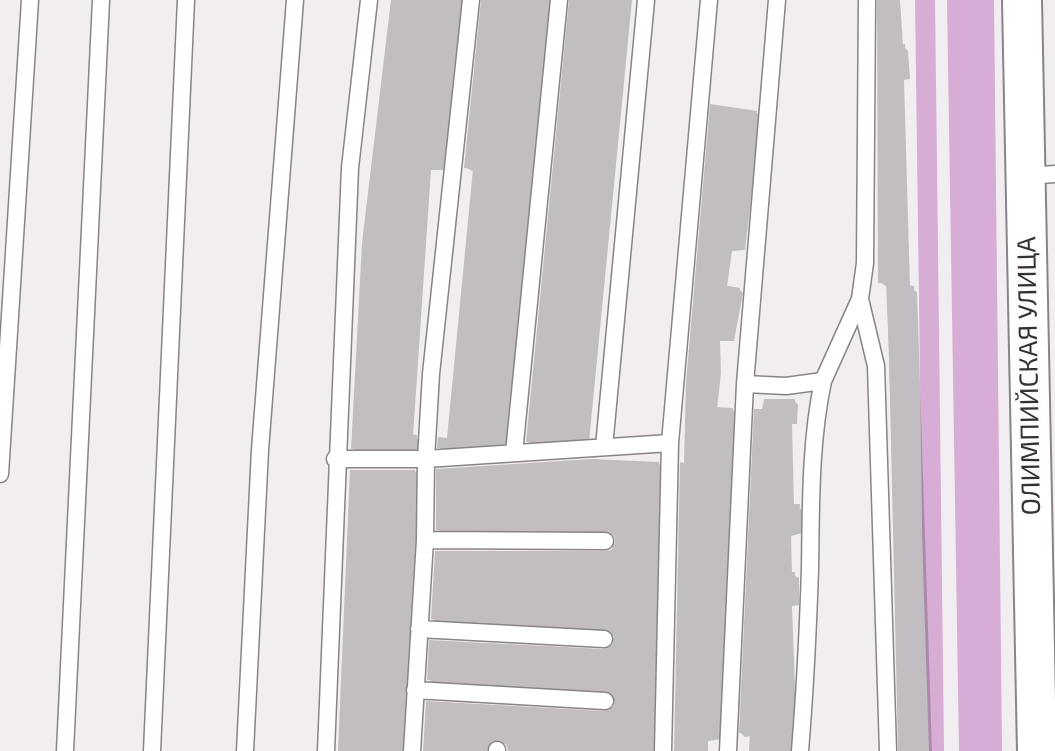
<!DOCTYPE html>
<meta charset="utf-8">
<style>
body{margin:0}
canvas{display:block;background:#f1edf1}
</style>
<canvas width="1055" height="751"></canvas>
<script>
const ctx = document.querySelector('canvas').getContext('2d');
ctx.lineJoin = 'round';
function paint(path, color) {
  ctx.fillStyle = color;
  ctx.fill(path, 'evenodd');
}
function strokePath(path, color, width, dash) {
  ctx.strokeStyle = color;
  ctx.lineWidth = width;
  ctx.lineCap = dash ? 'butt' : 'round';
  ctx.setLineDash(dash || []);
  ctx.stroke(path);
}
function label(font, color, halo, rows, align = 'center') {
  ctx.font = font + ' "Exo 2",sans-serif';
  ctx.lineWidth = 5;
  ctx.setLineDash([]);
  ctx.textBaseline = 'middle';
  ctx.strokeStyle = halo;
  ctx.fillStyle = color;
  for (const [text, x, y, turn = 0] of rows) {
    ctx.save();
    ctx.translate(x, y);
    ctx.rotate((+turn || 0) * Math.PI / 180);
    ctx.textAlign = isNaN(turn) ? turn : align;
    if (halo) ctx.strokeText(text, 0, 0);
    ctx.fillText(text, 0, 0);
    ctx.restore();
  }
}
const green = new Path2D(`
 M 915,0 L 935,0 L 944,751 L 925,751 Z
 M 947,0 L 994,0 L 1002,751 L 959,751 Z`);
const shadow = new Path2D(`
 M 391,0 L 466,0 L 446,170 L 431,170 L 413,436 L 420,441 L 420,452 L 357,452 L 353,448 Z
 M 483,0 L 554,0 L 508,447 L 443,451 L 439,447 L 449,439 L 474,172 L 465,167 Z
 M 571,0 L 632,0 L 589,442 L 532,445 L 527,441 Z
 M 879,0 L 900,0 L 903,46 L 908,51 L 910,79 L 904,80 L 910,287 L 917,292 L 932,751 L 900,751 L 887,287 L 880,282 Z
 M 756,112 L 761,117 L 745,250 L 732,251 L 727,287 L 739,289 L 743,293 L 734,341 L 720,341 L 721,373 L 717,409 L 733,410 L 737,414 L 722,739 L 708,741 L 708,751 L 675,751 L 688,383 Z
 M 794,400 L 798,405 L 797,424 L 792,424 L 794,506 L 803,510 L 802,533 L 791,536 L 792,574 L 799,578 L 799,605 L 792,606 L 796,718 L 794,751 L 750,751 L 751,736 L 745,737 L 741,733 L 756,411 Z
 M 658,463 L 663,468 L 656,751 L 509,751 L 506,744 L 501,743 L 491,751 L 424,751 L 611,712 L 617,703 L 611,694 L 433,684 L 429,679 L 604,651 L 614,647 L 616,639 L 610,632 L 437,623 L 432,618 L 612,551 L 617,542 L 616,537 L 611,534 L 442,533 L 437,529 Z
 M 415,471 L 419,476 L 418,545 L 405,751 L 340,751 Z`);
const building = new Path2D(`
 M 391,0 L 460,0 L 443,167 L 427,166 L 409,434 L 417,435 L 416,449 L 351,449 L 362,243 Z
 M 481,0 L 548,0 L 504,443 L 437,448 L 438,437 L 447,438 L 473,169 L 464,168 Z
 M 569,0 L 628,0 L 586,438 L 526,442 Z
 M 877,0 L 897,0 L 900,45 L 905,44 L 907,76 L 901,76 L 907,285 L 914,286 L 929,751 L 898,751 L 889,354 L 886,283 L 878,283 Z
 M 710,104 L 757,111 L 741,246 L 728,247 L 723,285 L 740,288 L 730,338 L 717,337 L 718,368 L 713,407 L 733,408 L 718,736 L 704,737 L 704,751 L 674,751 L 680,462 L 684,463 L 686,383 Z
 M 764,399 L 795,399 L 794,420 L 788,420 L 790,504 L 800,504 L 798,529 L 787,532 L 789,572 L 795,572 L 795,602 L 788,602 L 793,683 L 790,751 L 749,751 L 750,732 L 739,733 L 754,409 L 762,409 Z
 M 592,459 L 659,462 L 653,751 L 508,751 L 506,744 L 498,740 L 488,744 L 486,751 L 423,751 L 426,701 L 604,711 L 614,706 L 614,696 L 606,691 L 427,680 L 429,640 L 603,649 L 612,645 L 614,635 L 605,629 L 431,619 L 435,551 L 605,551 L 611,550 L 615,542 L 614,535 L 605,530 L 436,530 L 436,469 Z
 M 350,470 L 415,470 L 415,540 L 402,751 L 338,751 Z`);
const service = new Path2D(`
 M 471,0 L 431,374 L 426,459 L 670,443 L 709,0
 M 1026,176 L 1055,174
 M 860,299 L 876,366 L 888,751
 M 745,384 L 777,0
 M 604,447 L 646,0
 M 514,453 L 559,0
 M 335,459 L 426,459 L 425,540 L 412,751
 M 0,474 L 30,0
 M 425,540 L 605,541
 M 419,629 L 604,639
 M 415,690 L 605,701
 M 65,751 L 101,0
 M 152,751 L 186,0
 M 245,751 L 260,450 L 295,0
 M 326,751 L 350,168 L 369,0
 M 497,751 L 497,750
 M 663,751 L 670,443
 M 728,751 L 745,384 L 786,386 L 823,381 L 860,299 L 865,263 L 867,0
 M 800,751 C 805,690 808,630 810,569 C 811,506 810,442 823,381`);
const secondary = new Path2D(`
 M 1022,0 L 1037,751`);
const streetNames = [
 ["ОЛИМПИЙСКАЯ УЛИЦА",1029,376,-91]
];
paint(green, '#d7acd5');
paint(shadow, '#0003');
paint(building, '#c1bdc0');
strokePath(service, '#888487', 19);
strokePath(secondary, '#888487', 42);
strokePath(service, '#fff', 16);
strokePath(secondary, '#fff', 38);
label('26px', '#333233', '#fefafe', streetNames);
</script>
